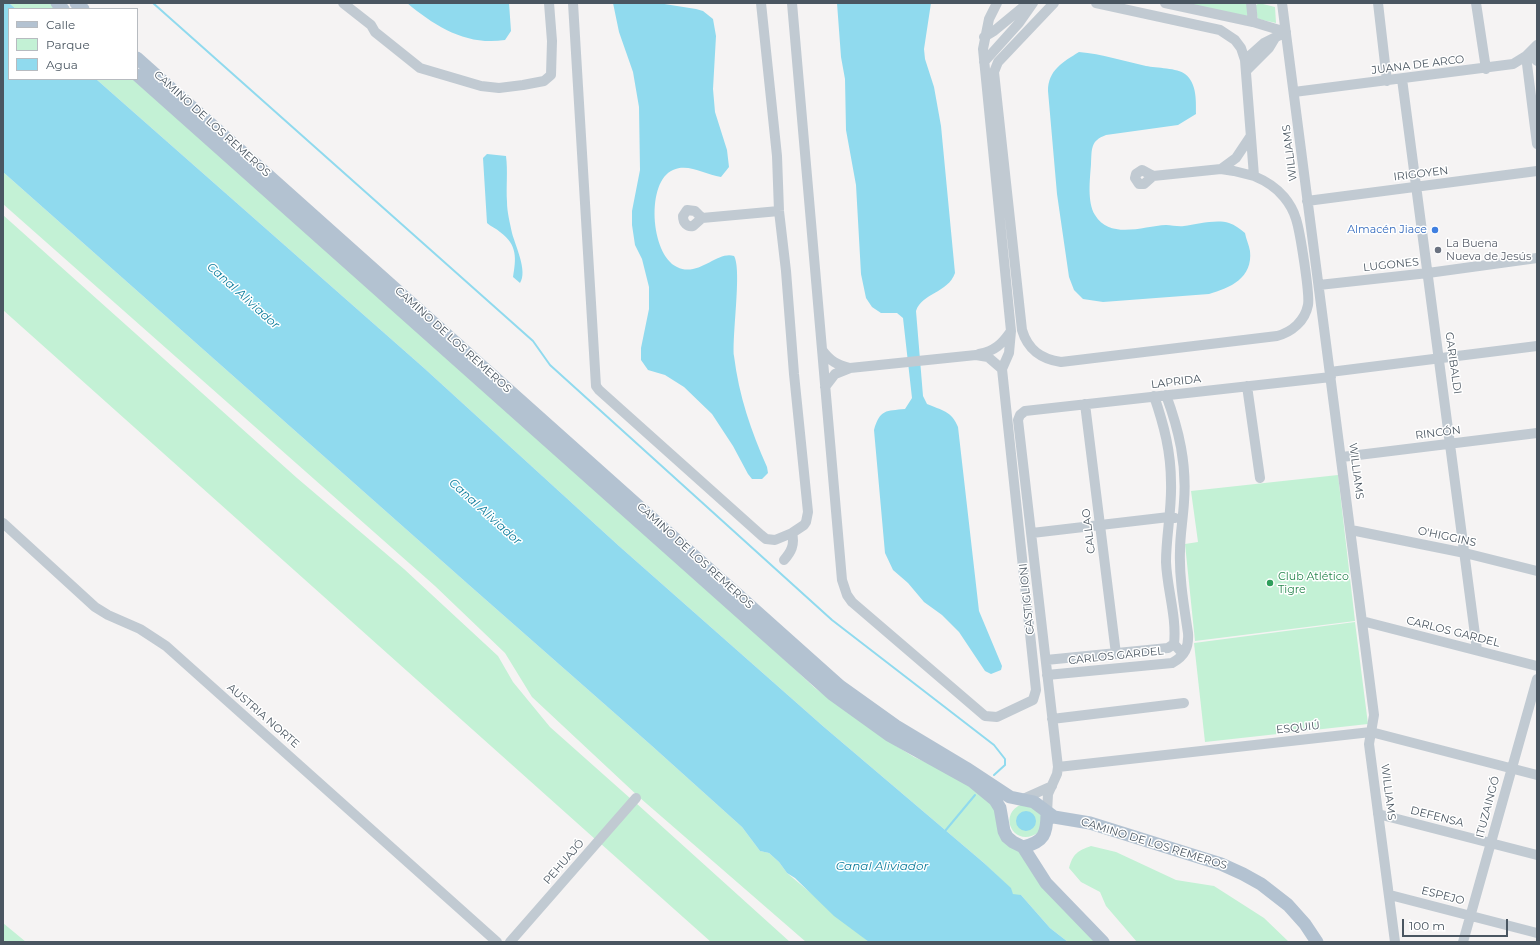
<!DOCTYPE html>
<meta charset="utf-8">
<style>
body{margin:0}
#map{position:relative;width:1540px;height:945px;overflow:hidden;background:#f5f3f3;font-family:Montserrat,sans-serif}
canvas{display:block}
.frame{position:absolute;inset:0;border:4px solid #4a5661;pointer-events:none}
.legend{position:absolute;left:8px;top:8px;width:130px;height:72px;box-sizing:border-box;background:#fff;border:1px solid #b7bbc0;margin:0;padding:5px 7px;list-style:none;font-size:12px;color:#4a5661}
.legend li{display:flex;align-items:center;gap:8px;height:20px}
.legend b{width:20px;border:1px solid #b7bbc0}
.scale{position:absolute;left:1402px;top:919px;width:106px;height:18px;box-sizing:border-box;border:2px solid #4a5661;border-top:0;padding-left:5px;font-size:12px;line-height:14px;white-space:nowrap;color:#4a5661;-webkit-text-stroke:3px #fff;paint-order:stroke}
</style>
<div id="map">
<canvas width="1540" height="945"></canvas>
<div class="frame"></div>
<ul class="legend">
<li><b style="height:5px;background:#b3c2d1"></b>Calle</li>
<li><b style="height:11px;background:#c3f1d5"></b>Parque</li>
<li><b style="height:11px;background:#90daee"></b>Agua</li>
</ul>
<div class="scale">100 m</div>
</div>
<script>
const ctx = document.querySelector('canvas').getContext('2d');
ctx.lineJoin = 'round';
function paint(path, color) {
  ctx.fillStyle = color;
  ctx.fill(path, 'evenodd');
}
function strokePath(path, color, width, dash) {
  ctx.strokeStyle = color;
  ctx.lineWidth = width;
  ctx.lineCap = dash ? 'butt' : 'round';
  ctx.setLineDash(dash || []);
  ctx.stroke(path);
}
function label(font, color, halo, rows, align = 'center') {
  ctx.font = font + ' Montserrat,sans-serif';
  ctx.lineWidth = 3;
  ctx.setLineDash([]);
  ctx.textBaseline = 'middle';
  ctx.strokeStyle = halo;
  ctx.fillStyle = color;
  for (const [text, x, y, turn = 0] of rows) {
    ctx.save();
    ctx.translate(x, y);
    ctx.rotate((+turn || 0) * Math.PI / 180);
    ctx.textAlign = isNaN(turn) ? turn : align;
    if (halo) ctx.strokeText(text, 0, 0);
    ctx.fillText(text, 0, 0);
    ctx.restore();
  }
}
const green = new Path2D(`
 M 9,3 L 50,3 L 56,9 L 16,9 Z
 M 1182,3 L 1248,3 L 1248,15 L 1245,17 Z
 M 1259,3 L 1275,7 L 1276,23 L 1258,19 L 1255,6 Z
 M 96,79 L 134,79 L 725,604 L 815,688 L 882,737 L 914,757 L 957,776 L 985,795 L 1021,850 L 1097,942 L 1068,942 L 1050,928 L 1021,895 L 1013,895 L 1010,888 L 984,863 L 824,727 L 619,546 L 424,368 Z
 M 3,172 L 469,585 L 652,746 L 742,827 L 760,851 L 769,853 L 779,862 L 787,873 L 869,942 L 806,942 L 639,797 L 532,697 L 505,653 L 435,586 L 3,204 Z
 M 3,215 L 297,478 L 404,569 L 498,656 L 513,682 L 550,727 L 631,799 L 595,839 L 3,310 Z
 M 1338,475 L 1355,621 L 1195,641 L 1185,544 L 1198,542 L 1191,491 Z
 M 1355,622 L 1368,724 L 1205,742 L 1194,643 Z
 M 636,803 L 790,942 L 711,942 L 600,843 Z
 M 1026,803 L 1043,816 L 1039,832 C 1014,851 994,811 1026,803 Z
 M 1091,846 L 1116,852 L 1176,880 L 1214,886 L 1264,918 L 1289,942 L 1137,942 L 1106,906 L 1100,892 L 1081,882 L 1069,868 C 1073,854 1077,851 1091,846 Z
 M 3,923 L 26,942 L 3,942 Z`);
const water = new Path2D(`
 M 3,3 L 9,3 L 16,9 L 9,9 L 9,79 L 96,79 L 424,368 L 619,546 L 824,727 L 984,863 L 1011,888 L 1013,894 L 1021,895 L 1050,928 L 1068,942 L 869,942 L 834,916 L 795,878 L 787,873 L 779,862 L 769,853 L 760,851 L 742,827 L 652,746 L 469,585 L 3,172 Z
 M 407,3 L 509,3 L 511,31 L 505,40 C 467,46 436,27 407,3 Z
 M 613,3 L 658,3 L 696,9 L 703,11 L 713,19 L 716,36 L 713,89 L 715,112 L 727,150 L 729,167 L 721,177 C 705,175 689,163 673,170 C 646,181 650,254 677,267 C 698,278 718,250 734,256 C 742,269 732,335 734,356 C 739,396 751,431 767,467 L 768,473 L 762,479 L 752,479 L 748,474 L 733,446 L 712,414 L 684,387 L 665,375 L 648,370 L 641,360 L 641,348 L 649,309 L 649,287 L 642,259 L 635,245 L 632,225 L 632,211 L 640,170 L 639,107 L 633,72 L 619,32 Z
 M 837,3 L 931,3 L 924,49 L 925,59 L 934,87 L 941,126 L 955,273 C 948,293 922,293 916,311 L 923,396 L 927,404 C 941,410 952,411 958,427 L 979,611 L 1002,666 L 1001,670 L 991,674 L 985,671 L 959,632 L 942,615 L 924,602 L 908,583 L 893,570 L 885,553 L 874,430 C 880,409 886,411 905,409 L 912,398 L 903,318 L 897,313 L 881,313 L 872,307 L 866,298 L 861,274 L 856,185 L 846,130 L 845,79 L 841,57 Z
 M 1079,52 C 1102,54 1124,61 1146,66 C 1156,68 1178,68 1185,74 C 1197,83 1196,101 1196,114 L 1178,125 L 1106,135 C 1090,141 1092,149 1091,164 C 1090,179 1087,202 1095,215 C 1110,240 1144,226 1166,225 C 1172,225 1178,227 1184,226 C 1197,224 1217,219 1229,223 C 1235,225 1240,229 1245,233 C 1246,239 1249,245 1250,251 C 1253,278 1230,288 1209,294 L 1103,302 L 1083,299 L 1074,290 L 1069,277 L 1057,194 L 1048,91 C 1048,70 1063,62 1079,52 Z
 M 487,154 L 506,156 C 508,171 506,187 507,202 C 507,212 510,223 512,233 C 515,245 528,271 520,283 L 513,277 C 516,259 518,245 500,232 C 496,228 491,227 487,223 L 483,158 Z
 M1016 821a10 10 0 1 1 20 0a10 10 0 1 1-20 0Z`);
const stream = new Path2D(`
 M 153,3 L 533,341 L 550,365 L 832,620 L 994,745 L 1005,759 L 1005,765 L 994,775
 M 945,831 L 975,795`);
const minor = new Path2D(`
 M 343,3 L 371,25 L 375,32 L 420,68 L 481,86 L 499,88 L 523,85 L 544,81 L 551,75 L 552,41 L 549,3
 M 573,3 L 596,386 L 599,390 L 761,535 L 766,539 L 775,540 L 792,533 L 804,525 L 806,522 L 808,512 L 794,374 L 786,271 L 779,211 L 777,156 L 761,3
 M 792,3 L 842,580 L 847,595 L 852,602 L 985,716 L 997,717 L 1033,700 L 1036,690 L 1002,369 L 988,357 L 976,355 L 850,368
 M 997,3 L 989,19 L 983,49 L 1011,331
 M 1054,3 L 998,62 L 994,72 L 1022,330 C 1028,350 1041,359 1061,362 L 1277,336 C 1292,332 1305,321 1308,305 C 1310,294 1300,231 1296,219 C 1294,212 1289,203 1284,197 C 1276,187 1266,181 1254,176 L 1245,60 L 1241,48 L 1235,40 L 1220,30 L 1096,3
 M 1165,3 L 1253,22 L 1286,32
 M 1251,3 L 1253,22
 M 1282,3 L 1374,715 L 1369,744 L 1395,942
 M 1378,3 L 1387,81
 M 1476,3 L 1486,69
 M 984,37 L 994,31 L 1028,3
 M 1529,53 L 1537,61
 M 1526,56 L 1537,144
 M 1245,60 L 1264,43 L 1286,32
 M 984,62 L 1019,23 L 1033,3
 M 1247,70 L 1269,48 L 1275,38
 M 1402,79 L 1477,650
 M 1294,92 L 1513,64 L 1526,56 L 1537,45
 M 1221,169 L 1234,171 L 1254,176
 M 1153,176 L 1144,184 L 1139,184 L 1135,178 L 1136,174 L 1142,170 L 1153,176 L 1221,169 L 1236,158 L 1250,137
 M 1307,201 L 1537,171
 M 687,210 L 695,211 L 702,218 L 693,226 C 687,227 683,223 683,216 Z
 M 702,218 L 779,211
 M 1319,285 L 1428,273 L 1537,258
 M 822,350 C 830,361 837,365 850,368 L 835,374 L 825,387
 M 979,354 C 995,351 1002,344 1011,331 L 1009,353 L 1002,369
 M 1330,372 L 1537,346
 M 1247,386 L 1260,478
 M 1154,396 C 1164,425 1171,452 1171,483 C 1172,509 1166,536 1166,562 C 1167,589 1177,617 1174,644 L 1183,654
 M 1085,404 L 1116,654
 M 1342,457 L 1537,433
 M 3,523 L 95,607 L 108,615 L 140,629 L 166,646 L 497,942
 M 1351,530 L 1465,553 L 1537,571
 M 1032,533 L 1169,517 L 1175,518
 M 784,560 C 791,552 795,545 792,533
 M 1362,621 L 1537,666
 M 1046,660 L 1168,648 L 1174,644
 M 1047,675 L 1172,663 C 1185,656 1189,647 1188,633 C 1184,606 1179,578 1180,551 C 1180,535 1183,519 1184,502 C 1187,464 1179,430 1166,395
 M 1052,719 L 1184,703
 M 1058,767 L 1371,732 L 1537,775
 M 1023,799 L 1052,786
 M 1047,813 L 1048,794 L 1057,774 L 1058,767 L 1018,420 L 1020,415 L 1025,411 L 1331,377
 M 1378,814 L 1537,855
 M 1390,895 L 1537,933
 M 510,942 L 636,798
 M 1463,942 L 1537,679`);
const major = new Path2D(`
 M 57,3 L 63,9
 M 76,3 L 83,9
 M 137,58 L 840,686 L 896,726 L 966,768 L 1010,797 L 1034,802 L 1054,817 L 1090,823 L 1221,864 L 1243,874 L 1261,884 L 1288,905 L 1305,924 L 1317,942
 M 137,75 L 832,694 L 889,735 L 972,781 L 995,800 L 1000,808 L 1004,831 L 1007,837 L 1013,842 L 1023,847 L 1046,883 L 1103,942
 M 1023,847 C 1044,842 1047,834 1047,813`);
const markers = [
 [1435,230,4,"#3f7fe0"],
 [1438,250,4,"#6b7280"],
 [1270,583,4,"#2e9e5b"]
];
const streetNames = [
 ["JUANA DE ARCO",1418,65,-7],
 ["CAMINO DE LOS REMEROS",212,124,42],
 ["WILLIAMS",1290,153,-97],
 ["IRIGOYEN",1421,174,-7],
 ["LUGONES",1391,265,-6],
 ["CAMINO DE LOS REMEROS",453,340,42],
 ["GARIBALDI",1453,363,82],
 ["LAPRIDA",1176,382,-7],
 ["RINCÓN",1438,433,-7],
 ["WILLIAMS",1356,471,83],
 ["CALLAO",1089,531,-97],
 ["O'HIGGINS",1447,537,12],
 ["CAMINO DE LOS REMEROS",695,556,42],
 ["CASTIGLIONI",1027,599,-96],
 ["CARLOS GARDEL",1453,632,14],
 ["CARLOS GARDEL",1116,656,-6],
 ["AUSTRIA NORTE",263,716,41],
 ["ESQUIÚ",1298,728,-6],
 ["WILLIAMS",1388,792,83],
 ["ITUZAINGÓ",1488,807,-75],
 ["DEFENSA",1437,817,14],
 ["CAMINO DE LOS REMEROS",1154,844,17],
 ["PEHUAJÓ",564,862,-49],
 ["ESPEJO",1443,896,14]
];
const shopNames = [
 ["Almacén Jiace",1427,230]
];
const worshipNames = [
 ["La Buena",1446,244],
 ["Nueva de Jesús",1446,257]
];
const leisureNames = [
 ["Club Atlético",1278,577],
 ["Tigre",1278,590]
];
const waterNames = [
 ["Canal Aliviador",243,296,42],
 ["Canal Aliviador",485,512,42],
 ["Canal Aliviador",882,866]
];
paint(green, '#c3f1d5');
paint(water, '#90daee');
strokePath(stream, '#90daee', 2);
strokePath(minor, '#c1cad2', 10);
strokePath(major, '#b3c2d1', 13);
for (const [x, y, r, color] of markers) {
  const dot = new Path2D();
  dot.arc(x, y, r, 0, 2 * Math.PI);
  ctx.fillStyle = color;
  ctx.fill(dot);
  strokePath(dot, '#fff', 1.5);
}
label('11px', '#4a5661', '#fff', streetNames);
label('11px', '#366cbe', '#fff', shopNames, 'right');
label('11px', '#5b616d', '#fff', worshipNames, 'left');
label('11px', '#27864d', '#fff', leisureNames, 'left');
label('italic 12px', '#0c7c9b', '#fff', waterNames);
</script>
